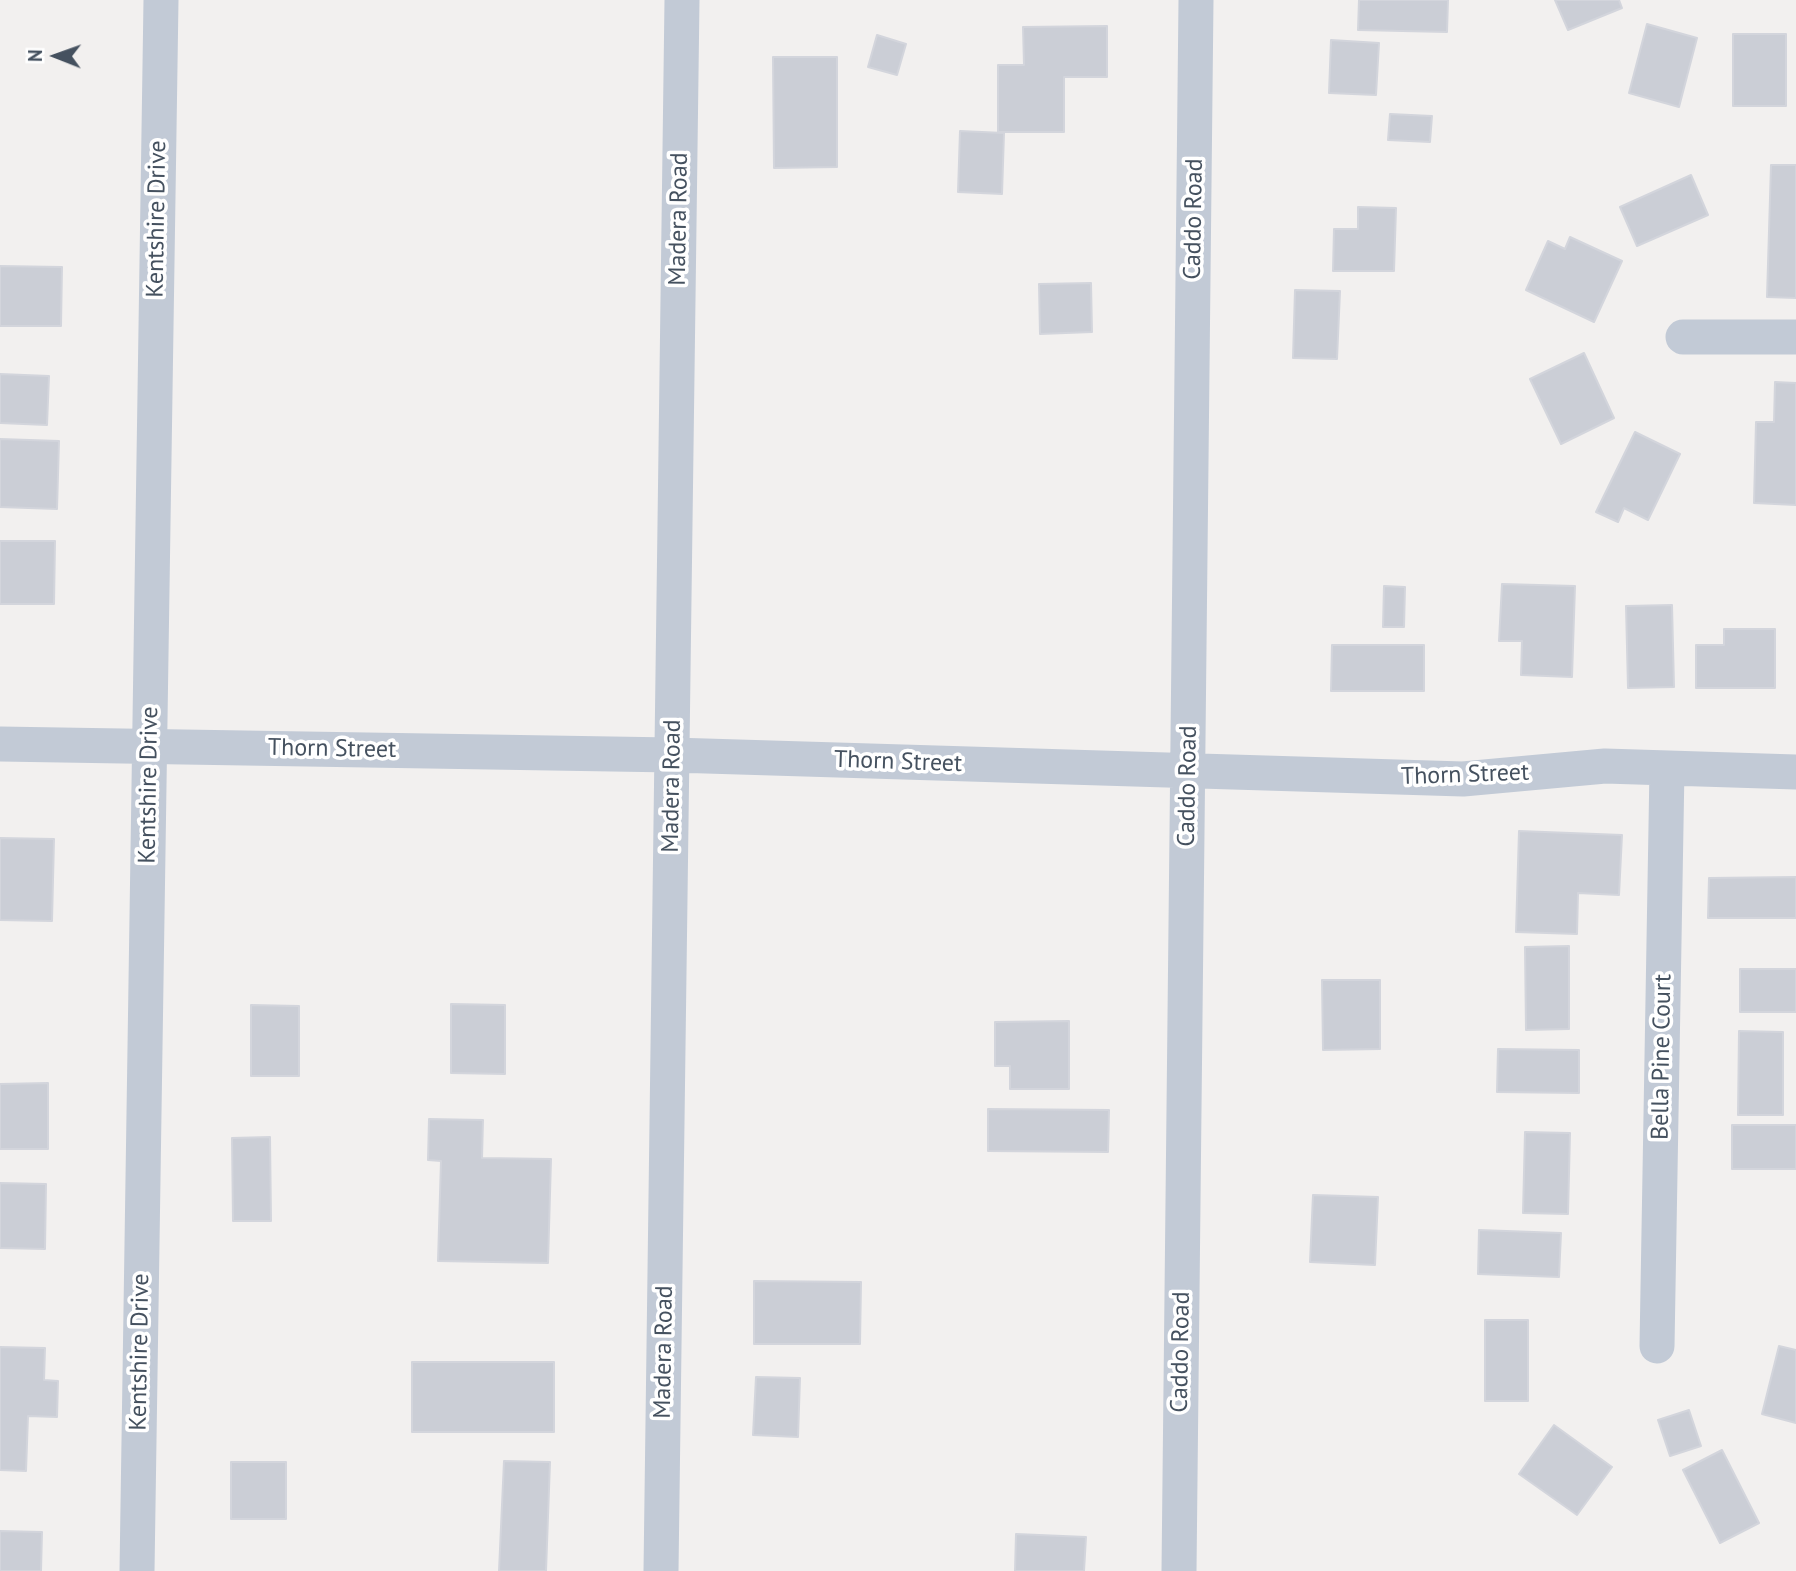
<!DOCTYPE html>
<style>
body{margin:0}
#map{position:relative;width:1796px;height:1571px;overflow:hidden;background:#f2f0ef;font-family:"PT Sans",sans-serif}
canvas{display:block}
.north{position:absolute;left:21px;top:21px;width:70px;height:70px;-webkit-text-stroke:5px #fff;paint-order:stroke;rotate:271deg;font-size:19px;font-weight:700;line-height:28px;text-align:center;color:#45515f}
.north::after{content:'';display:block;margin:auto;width:24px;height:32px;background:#45515f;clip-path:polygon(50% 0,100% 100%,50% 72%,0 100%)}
</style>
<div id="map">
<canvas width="1796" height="1571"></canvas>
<div class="north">N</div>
</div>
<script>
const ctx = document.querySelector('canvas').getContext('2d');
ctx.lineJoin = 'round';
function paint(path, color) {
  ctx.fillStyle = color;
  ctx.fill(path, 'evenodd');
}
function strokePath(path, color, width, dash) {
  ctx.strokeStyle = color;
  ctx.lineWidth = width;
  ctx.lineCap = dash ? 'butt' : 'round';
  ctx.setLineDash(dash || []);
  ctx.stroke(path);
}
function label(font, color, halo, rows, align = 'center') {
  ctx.font = font + ' "PT Sans",sans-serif';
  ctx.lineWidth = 7;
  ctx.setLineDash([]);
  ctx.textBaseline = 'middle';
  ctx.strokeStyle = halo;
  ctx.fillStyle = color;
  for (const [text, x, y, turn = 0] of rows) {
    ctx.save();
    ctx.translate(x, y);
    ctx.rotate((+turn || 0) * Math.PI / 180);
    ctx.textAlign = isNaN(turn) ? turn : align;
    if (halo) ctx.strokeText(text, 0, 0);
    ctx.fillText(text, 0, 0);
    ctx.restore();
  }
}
const building = new Path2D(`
 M 1359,0 L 1448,0 L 1447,32 L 1358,30 Z
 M 1555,0 L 1619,0 L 1622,8 L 1568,30 Z
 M 1647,24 L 1697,38 L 1679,107 L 1629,93 Z
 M 1107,26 L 1107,77 L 1064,77 L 1064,132 L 998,132 L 998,65 L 1024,65 L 1023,27 Z
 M 1733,34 L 1786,34 L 1786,106 L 1733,106 Z
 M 877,35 L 906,44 L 897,75 L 868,67 Z
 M 1331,40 L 1379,43 L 1376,95 L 1329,93 Z
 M 773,57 L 837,57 L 837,167 L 774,168 Z
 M 1390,114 L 1432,116 L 1430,142 L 1388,140 Z
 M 960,131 L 1004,133 L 1002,194 L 958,192 Z
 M 1771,165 L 1796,165 L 1796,298 L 1767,297 Z
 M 1691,175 L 1708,215 L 1637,246 L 1620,207 Z
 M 1358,207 L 1396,208 L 1394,271 L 1333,271 L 1334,229 L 1358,229 Z
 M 1570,237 L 1622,261 L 1594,322 L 1526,290 L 1548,241 L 1565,249 Z
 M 0,266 L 62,267 L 61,326 L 0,326 Z
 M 1091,283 L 1092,332 L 1040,334 L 1039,284 Z
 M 1295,290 L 1340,291 L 1337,359 L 1293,358 Z
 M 1584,353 L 1614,418 L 1561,444 L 1530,379 Z
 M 0,374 L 49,376 L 47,425 L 0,423 Z
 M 1775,382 L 1796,383 L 1796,505 L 1754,503 L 1756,422 L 1774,422 Z
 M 1635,432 L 1680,454 L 1648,520 L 1624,508 L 1618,522 L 1596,512 Z
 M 0,439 L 59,441 L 57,509 L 0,507 Z
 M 0,541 L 55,541 L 54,604 L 0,604 Z
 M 1502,584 L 1575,586 L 1572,677 L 1521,675 L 1522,641 L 1499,641 Z
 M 1384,586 L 1405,587 L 1404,627 L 1383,627 Z
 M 1672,605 L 1674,687 L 1628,688 L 1626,606 Z
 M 1724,629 L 1775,629 L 1775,688 L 1696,688 L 1696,645 L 1724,645 Z
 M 1332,645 L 1424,645 L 1424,691 L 1331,691 Z
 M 1519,831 L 1622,835 L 1619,895 L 1578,893 L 1577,934 L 1516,932 Z
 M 0,838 L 54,839 L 52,921 L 0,920 Z
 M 1796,877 L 1796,918 L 1708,918 L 1709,878 Z
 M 1569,946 L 1569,1029 L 1526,1030 L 1525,947 Z
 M 1740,969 L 1796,969 L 1796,1012 L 1740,1012 Z
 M 1322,980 L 1380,980 L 1380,1049 L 1323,1050 Z
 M 451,1004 L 505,1005 L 505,1074 L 451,1073 Z
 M 251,1005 L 299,1006 L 299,1076 L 251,1076 Z
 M 1069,1021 L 1069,1089 L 1010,1089 L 1010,1066 L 995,1066 L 995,1022 Z
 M 1739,1031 L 1783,1032 L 1783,1115 L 1738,1115 Z
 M 1498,1049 L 1579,1050 L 1579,1093 L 1497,1092 Z
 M 48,1083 L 48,1149 L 0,1149 L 0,1084 Z
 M 988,1109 L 1109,1110 L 1108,1152 L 988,1151 Z
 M 429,1119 L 483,1120 L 482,1158 L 551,1159 L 548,1263 L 438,1261 L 441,1161 L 428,1160 Z
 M 1732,1125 L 1796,1125 L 1796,1169 L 1732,1169 Z
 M 1525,1132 L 1570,1133 L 1568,1214 L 1523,1213 Z
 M 270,1137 L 271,1221 L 233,1221 L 232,1138 Z
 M 0,1183 L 46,1184 L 45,1249 L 0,1248 Z
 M 1313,1195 L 1378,1197 L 1375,1265 L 1310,1262 Z
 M 1479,1230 L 1561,1233 L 1559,1277 L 1478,1274 Z
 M 754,1281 L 861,1282 L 860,1344 L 754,1344 Z
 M 1485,1320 L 1528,1320 L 1528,1401 L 1485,1401 Z
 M 1779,1346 L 1796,1350 L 1796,1423 L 1762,1414 Z
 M 0,1347 L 45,1348 L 44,1380 L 58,1381 L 57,1417 L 28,1416 L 26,1471 L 0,1470 Z
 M 412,1362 L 554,1362 L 554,1432 L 412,1432 Z
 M 756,1377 L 800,1378 L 798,1437 L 753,1435 Z
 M 1689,1410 L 1701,1446 L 1670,1456 L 1658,1420 Z
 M 1554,1425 L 1612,1467 L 1577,1515 L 1519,1474 Z
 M 1722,1450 L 1759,1523 L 1720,1543 L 1683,1470 Z
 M 504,1461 L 550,1462 L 546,1571 L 499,1571 Z
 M 231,1462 L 286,1462 L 286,1519 L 231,1519 Z
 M 0,1531 L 42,1532 L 41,1571 L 0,1571 Z
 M 1016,1534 L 1086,1537 L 1084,1571 L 1015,1571 Z`);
const street = new Path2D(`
 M 1683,337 L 1796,337
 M 0,744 L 673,755 L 1463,779 L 1605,766 L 1796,772
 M 1657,1346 L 1667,768
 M 137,1571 L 161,0
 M 661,1571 L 682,0
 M 1179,1571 L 1196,0`);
const streetNames = [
 ["Kentshire Drive",157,219,-89],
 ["Madera Road",679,219,-89],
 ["Caddo Road",1194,219,-89],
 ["Thorn Street",332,749,1],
 ["Thorn Street",898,762,2],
 ["Thorn Street",1465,775,-2],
 ["Kentshire Drive",149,785,-89],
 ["Madera Road",672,786,-89],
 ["Caddo Road",1188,786,-89],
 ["Bella Pine Court",1662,1057,-89],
 ["Kentshire Drive",140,1352,-89],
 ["Madera Road",664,1352,-89],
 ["Caddo Road",1181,1352,-89]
];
paint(building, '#cbced6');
strokePath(building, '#d3d5dc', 2);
strokePath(street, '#c2cad6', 35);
label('24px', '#45515f', '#fff', streetNames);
</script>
